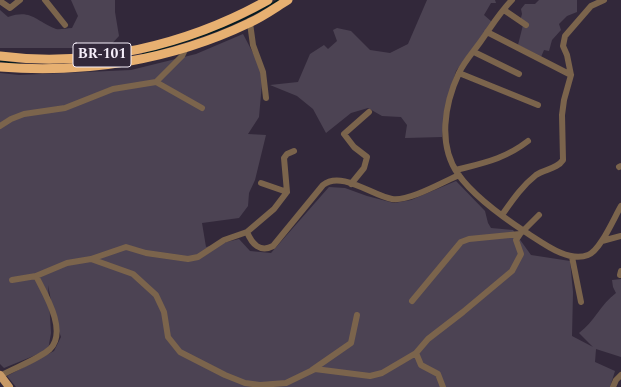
<!DOCTYPE html>
<style>
body{margin:0}
canvas{display:block;background:#32283a}
</style>
<canvas width="621" height="387"></canvas>
<script>
const ctx = document.querySelector('canvas').getContext('2d');
ctx.lineJoin = 'round';
function paint(path, color) {
  ctx.fillStyle = color;
  ctx.fill(path, 'evenodd');
}
function strokePath(path, color, width, dash) {
  ctx.strokeStyle = color;
  ctx.lineWidth = width;
  ctx.lineCap = dash ? 'butt' : 'round';
  ctx.setLineDash(dash || []);
  ctx.stroke(path);
}
function label(font, color, halo, rows, align = 'center') {
  ctx.font = font + ' Spectral,serif';
  ctx.lineWidth = 4;
  ctx.setLineDash([]);
  ctx.textBaseline = 'middle';
  ctx.strokeStyle = halo;
  ctx.fillStyle = color;
  for (const [text, x, y, turn = 0] of rows) {
    ctx.save();
    ctx.translate(x, y);
    ctx.rotate((+turn || 0) * Math.PI / 180);
    ctx.textAlign = isNaN(turn) ? turn : align;
    if (halo) ctx.strokeText(text, 0, 0);
    ctx.fillText(text, 0, 0);
    ctx.restore();
  }
}
const green = new Path2D(`
 M 71,0 L 115,0 L 115,12 L 119,36 L 106,50 L 93,48 L 0,48 L 0,10 L 8,17 C 32,9 35,21 56,29 C 60,30 67,28 72,28 L 78,16 Z
 M 427,0 L 495,0 L 496,3 L 491,3 L 484,15 L 492,22 L 456,71 L 448,98 L 442,137 L 405,138 L 407,125 L 401,117 L 382,116 L 368,108 L 351,113 L 326,133 L 313,109 L 297,96 L 270,85 L 298,82 L 310,54 L 324,45 L 328,49 L 337,41 L 333,30 L 337,28 L 351,31 L 370,50 L 390,53 L 408,44 Z
 M 539,0 L 577,0 L 577,12 L 567,16 L 559,24 L 561,30 L 552,40 L 549,51 L 544,50 L 541,57 L 518,45 L 523,25 L 520,21 L 522,14 L 521,9 L 525,4 L 535,4 Z
 M 243,34 L 263,72 L 259,117 L 248,134 L 266,135 L 255,180 L 249,193 L 248,206 L 239,218 L 202,223 L 206,247 L 239,239 L 250,251 L 271,253 L 329,187 L 345,188 L 367,196 L 394,203 L 411,200 L 456,181 L 485,211 L 488,223 L 491,228 L 513,230 L 531,255 L 570,261 L 573,292 L 572,336 L 593,347 L 579,333 C 594,322 601,304 616,293 L 613,287 L 612,280 L 621,279 L 621,357 L 596,349 L 595,362 L 615,371 L 610,387 L 16,387 L 7,376 L 54,351 L 61,337 L 54,316 L 48,285 L 51,333 L 48,350 L 4,368 L 0,364 L 0,73 L 19,75 L 131,70 L 196,54 Z`);
const stream = new Path2D(`
 M 143,54 C 190,41 236,27 278,0
 M 0,61 L 20,64`);
const minor = new Path2D(`
 M 45,0 L 65,25
 M 512,0 C 500,12 491,27 481,41 C 474,51 464,62 459,73 C 444,105 438,145 458,174 C 474,197 504,218 527,233 C 543,243 568,263 588,255 C 600,251 614,218 621,206
 M 0,1 L 10,8 L 20,0
 M 504,10 L 526,25
 M 250,23 L 253,45 L 263,72 L 266,98
 M 487,32 L 571,75
 M 474,52 L 519,74
 M 459,73 L 538,105
 M 156,82 L 202,108
 M 0,126 L 11,119 L 24,114 L 65,108 L 113,89 L 156,82 L 182,56 L 186,48
 M 619,167 L 621,166
 M 456,170 C 483,163 505,159 528,141
 M 261,183 L 287,192
 M 351,184 L 364,168 L 367,157 L 354,147 L 344,134 L 369,112
 M 502,215 C 512,201 522,186 536,175 C 545,169 557,169 563,160 L 562,115 L 564,100 L 571,75 L 567,55 L 563,46 L 565,36 L 591,6 L 604,0
 M 247,232 C 252,244 260,253 273,246 L 323,185 C 341,170 373,196 392,199 C 408,202 443,182 459,175
 M 602,241 L 621,236
 M 572,257 L 581,302
 M 91,259 L 133,274 L 156,295 L 164,312 L 168,337 L 180,352 L 225,375 L 245,383 L 260,385 L 286,383 L 315,369 L 370,376 L 382,373 L 416,353 L 428,339 L 463,312 L 512,271 L 521,254 L 516,240 L 520,234
 M 620,275 L 621,271
 M 12,280 L 36,276
 M 412,301 L 461,242 L 469,239 L 520,234 L 539,215
 M 416,353 L 421,365 L 438,374 L 443,387
 M 312,370 L 351,343 L 357,315
 M 0,376 C 14,368 39,359 50,349 C 68,331 45,294 36,276 L 67,263 L 91,259 L 126,247 L 146,253 L 188,259 L 198,257 L 224,240 L 247,232 L 274,209 L 287,192 L 284,158 L 287,154 L 294,151
 M 613,387 L 616,380 L 621,375`);
const major = new Path2D(`
 M 0,375 L 9,387`);
const highway = new Path2D(`
 M 0,56 C 91,68 188,45 268,0
 M 0,67 C 85,74 172,60 249,23 C 263,17 275,8 288,0`);
const shields = [
 [102,55,58]
];
const shieldNames = [
 ["BR-101",102,55]
];
paint(green, '#4c4353');
strokePath(stream, '#021d1f', 1.5);
strokePath(minor, '#7b644c', 6);
strokePath(major, '#c89a67', 8);
strokePath(highway, '#e7b071', 9);
for (const [x, y, w] of shields) {
  const box = new Path2D();
  box.roundRect(x - w / 2, y - 12, w, 24, 3);
  ctx.fillStyle = '#32283a';
  ctx.fill(box);
  strokePath(box, '#f4edf9', 1);
}
label('bold 14px', '#f4edf9', null, shieldNames);
</script>
